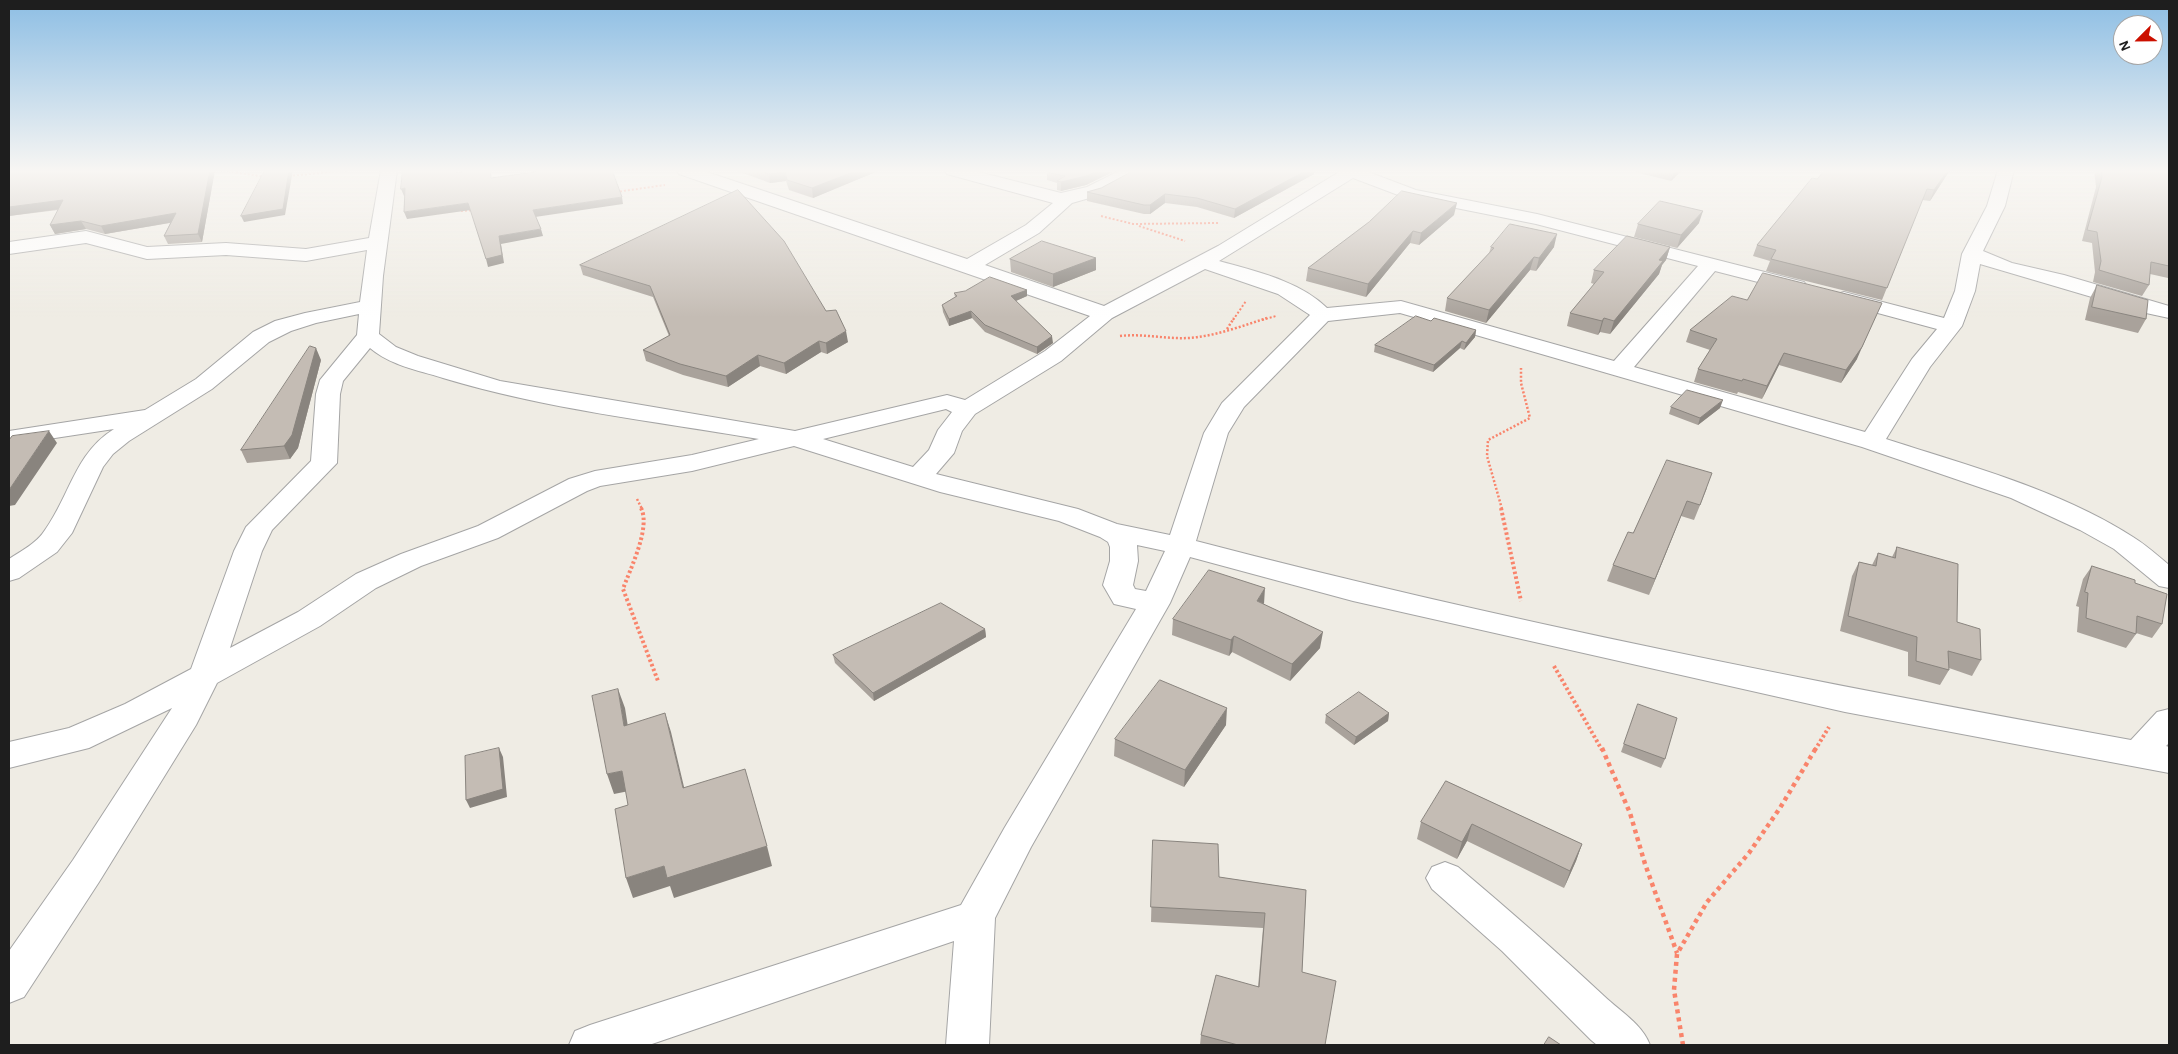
<!DOCTYPE html>
<style>
body{margin:0}
#map{position:relative;width:2178px;height:1054px;overflow:hidden;background:#efece4;font-family:"Alegreya Sans",sans-serif}
canvas{display:block}
.frame{position:absolute;inset:0;border:10px solid #1e1e1e;pointer-events:none}
.north{position:absolute;left:2113px;top:15px;width:50px;height:50px;box-sizing:border-box;background:#fff;border:1px solid #a5a5a5;border-radius:50%;rotate:247deg;font-size:14px;font-weight:700;line-height:20px;text-align:center;color:#1e1e1e}
.north::after{content:'';display:block;margin:auto;width:18px;height:22px;background:#cc1000;clip-path:polygon(50% 0,100% 100%,50% 72%,0 100%)}
</style>
<div id="map">
<canvas width="2178" height="1054"></canvas>
<div class="frame"></div>
<div class="north">N</div>
</div>
<script>
const ctx = document.querySelector('canvas').getContext('2d');
ctx.lineJoin = 'round';
function strokePath(path, color, width, dash) {
  ctx.strokeStyle = color;
  ctx.lineWidth = width;
  ctx.lineCap = dash ? 'butt' : 'round';
  ctx.setLineDash(dash || []);
  ctx.stroke(path);
}
function paint(path, color) {
  ctx.fillStyle = color;
  ctx.fill(path, 'evenodd');
}
const pathFar3 = new Path2D(`
 M 220,170 L 266,177
 M 289,176 L 348,170
 M 616,192 L 665,185
 M 461,211 L 475,210
 M 1101,216 L 1133,224
 M 1132,224 L 1218,223
 M 1139,226 L 1185,241
 M 1233,320 L 1246,301
 M 1262,320 L 1276,316`);
const pathFar2 = new Path2D(`
 M 1227,329 L 1234,318
 M 1120,336 C 1146,333 1172,341 1198,337 C 1221,334 1245,325 1267,318
 M 637,499 L 642,509
 M 1502,509 L 1487,456 L 1488,440 L 1530,418 L 1521,383 L 1521,368`);
const pathFar1 = new Path2D(`
 M 641,508 C 651,528 630,569 623,589 L 658,681
 M 1501,508 L 1521,601
 M 1554,666 L 1602,750
 M 1815,750 L 1829,727`);
const path = new Path2D(`
 M 1602,748 L 1630,813 L 1645,864 L 1677,953
 M 1683,1045 L 1674,990 L 1677,954 L 1707,902 L 1749,853 L 1780,808 L 1816,748`);
const minor = new Path2D(`
 M 381,170 L 397,170 L 383,276 L 379,334 L 396,347 L 418,356 L 500,381 L 795,431 L 947,395 L 965,400 L 1045,351 L 1090,316 L 679,174 L 677,170 L 701,170 L 967,259 L 1026,225 L 1053,203 L 947,174 L 945,170 L 971,170 L 1061,193 L 1087,187 L 1121,170 L 1141,170 L 1139,174 L 1100,195 L 1072,203 L 1039,233 L 985,265 L 1104,306 L 1218,246 L 1339,172 L 1338,170 L 1363,170 L 1416,190 L 1537,214 L 1804,282 L 1807,286 L 1804,290 L 1797,292 L 1715,271 L 1634,367 L 1865,432 L 1912,359 L 1937,329 L 1837,302 L 1834,298 L 1837,294 L 1844,292 L 1944,318 L 1955,291 L 1962,254 L 1987,206 L 1998,170 L 2014,170 L 2005,206 L 1983,251 L 2012,263 L 2064,275 L 2169,306 L 2169,318 L 2146,313 L 1980,264 L 1975,291 L 1962,326 L 1930,367 L 1886,439 C 1969,466 2058,489 2133,537 C 2146,545 2157,555 2169,565 L 2169,588 L 2159,586 L 2114,549 L 2080,530 L 2011,498 L 1862,447 L 1400,313 L 1328,321 L 1244,407 L 1228,433 L 1196,541 C 1505,622 1818,683 2131,740 L 2157,712 L 2169,709 L 2169,743 L 2166,746 L 2169,747 L 2169,773 L 1845,712 L 1353,601 L 1190,557 L 1170,603 L 1031,847 L 995,918 L 989,1045 L 946,1045 L 954,941 L 649,1045 L 569,1045 L 575,1031 L 590,1025 L 961,905 L 1005,827 L 1136,609 L 1114,604 L 1103,585 L 1110,561 L 1110,547 L 1108,542 L 1100,537 L 1059,521 L 940,492 L 794,446 L 692,471 L 600,486 L 587,491 L 498,538 L 421,566 L 376,588 L 320,626 L 217,683 L 196,725 L 99,882 L 24,997 L 9,1003 L 9,951 L 73,860 L 172,708 L 89,748 L 9,768 L 9,742 L 69,728 L 125,704 L 191,669 L 234,551 L 246,527 L 311,461 L 316,394 L 320,380 L 357,335 L 359,314 L 316,323 L 291,331 L 269,342 L 212,389 L 129,441 L 113,454 L 103,467 L 72,533 L 57,552 L 19,578 L 9,581 L 9,559 C 21,551 37,543 45,530 C 70,495 75,453 114,429 L 9,445 L 9,431 L 145,410 L 196,379 L 253,332 L 275,321 L 305,313 L 360,302 L 367,250 L 306,261 L 226,255 L 147,259 L 86,243 L 9,254 L 9,242 L 86,231 L 147,247 L 226,243 L 306,249 L 369,238 ZM 1353,178 L 1406,198 L 1536,224 L 1698,266 L 1614,361 L 1401,301 L 1327,308 C 1300,281 1255,271 1219,261 ZM 1205,269 L 1278,294 L 1310,315 L 1222,403 L 1204,433 L 1170,535 L 1117,524 L 1078,509 L 936,474 L 954,453 L 962,431 L 975,414 L 1061,361 L 1112,318 ZM 370,348 C 390,365 417,370 443,378 C 545,409 653,421 759,439 L 692,455 L 595,471 L 569,479 L 478,526 L 401,554 L 356,574 L 298,612 L 230,648 L 262,551 L 272,530 L 337,463 L 340,394 L 343,381 ZM 946,409 L 952,412 L 938,430 L 929,450 L 913,467 L 823,439 ZM 1137,545 L 1165,551 L 1146,591 L 1135,589 L 1133,585 L 1138,561 Z
 M 1445,862 L 1458,867 C 1508,909 1557,952 1604,996 C 1621,1012 1642,1024 1650,1045 L 1597,1045 L 1591,1040 L 1502,951 L 1432,889 L 1426,878 L 1432,867 Z`);
const wall = new Path2D(`
 M 9,170 L 215,170 L 202,242 L 168,244 L 164,236 L 170,223 L 105,234 L 86,229 L 55,234 L 50,225 L 58,210 L 9,216 Z
 M 735,170 L 878,170 L 878,171 L 813,198 L 789,190 L 786,181 L 770,183 Z
 M 1052,170 L 1117,170 L 1086,185 L 1061,191 L 1057,190 L 1057,183 L 1047,180 L 1047,172 Z
 M 1636,170 L 1682,170 L 1671,181 L 1635,172 Z
 M 1825,170 L 1950,170 L 1930,201 L 1922,200 L 1882,300 L 1766,271 L 1770,261 L 1753,256 L 1757,245 Z
 M 2094,170 L 2168,170 L 2169,276 L 2168,278 L 2150,274 L 2149,285 L 2142,296 L 2093,282 L 2095,272 L 2092,243 L 2082,241 L 2096,187 Z
 M 1314,174 L 1234,218 L 1197,207 L 1165,203 L 1150,214 L 1144,214 L 1087,201 L 1087,192 Z
 M 1454,215 L 1419,245 L 1410,243 L 1366,297 L 1306,281 L 1308,268 Z
 M 1699,223 L 1677,248 L 1634,237 L 1638,224 Z
 M 1491,247 L 1554,247 L 1536,271 L 1530,270 L 1486,323 L 1445,311 L 1447,298 L 1489,253 Z
 M 1670,247 L 1666,260 L 1662,265 L 1659,274 L 1610,334 L 1600,332 L 1598,335 L 1567,326 L 1570,313 L 1594,284 L 1591,283 L 1594,270 Z
 M 1096,258 L 1096,270 L 1053,287 L 1011,272 L 1010,259 Z
 M 580,265 L 848,342 L 827,354 L 821,352 L 786,374 L 760,366 L 728,387 L 683,375 L 646,361 L 643,350 L 669,336 L 653,297 L 583,275 Z
 M 2097,285 L 2146,319 L 2138,333 L 2085,320 L 2090,298 Z
 M 1027,290 L 1027,296 L 1016,301 L 1053,343 L 1037,354 L 985,332 L 972,318 L 949,326 L 943,312 L 942,305 L 955,297 L 954,293 Z
 M 1431,321 L 1476,330 L 1475,337 L 1464,350 L 1460,348 L 1433,372 L 1374,352 L 1375,345 Z
 M 1690,330 L 1857,359 L 1841,383 L 1779,365 L 1762,399 L 1738,392 L 1737,394 L 1694,382 L 1698,369 L 1710,350 L 1686,342 Z
 M 321,360 L 298,448 L 290,459 L 247,463 L 241,450 Z
 M 1671,407 L 1720,408 L 1698,425 L 1669,414 Z
 M 1707,488 L 1694,520 L 1681,516 L 1649,595 L 1607,581 L 1613,565 L 1633,533 Z
 M 1897,547 L 1957,622 L 1981,660 L 1972,676 L 1949,668 L 1949,670 L 1940,685 L 1908,676 L 1908,652 L 1840,631 L 1852,576 L 1859,562 L 1872,565 L 1878,553 L 1892,557 Z
 M 2092,566 L 2135,583 L 2162,624 L 2152,638 L 2136,633 L 2136,634 L 2126,648 L 2077,632 L 2079,607 L 2076,606 L 2083,579 Z
 M 1263,604 L 1320,648 L 1290,681 L 1232,652 L 1229,656 L 1172,635 L 1173,619 Z
 M 985,629 L 986,637 L 874,701 L 835,663 L 833,655 Z
 M 1635,712 L 1665,759 L 1661,768 L 1621,752 Z
 M 1389,713 L 1388,721 L 1354,745 L 1325,723 L 1326,715 Z
 M 1226,725 L 1184,787 L 1114,756 L 1115,739 Z
 M 1446,781 L 1582,844 L 1576,861 L 1564,888 L 1467,841 L 1457,859 L 1417,839 L 1421,822 Z
 M 1153,840 L 1219,877 L 1306,890 L 1302,972 L 1325,1045 L 1200,1045 L 1201,1035 L 1258,987 L 1263,928 L 1151,922 Z`);
const shadedWall = new Path2D(`
 M 210,170 L 215,170 L 202,242 L 198,234 Z
 M 289,170 L 293,170 L 285,215 L 244,222 L 241,216 Z
 M 858,170 L 878,170 L 878,171 L 813,198 L 812,188 Z
 M 1100,170 L 1117,170 L 1086,185 L 1061,191 L 1061,182 Z
 M 1307,170 L 1315,170 L 1314,174 L 1234,218 L 1235,209 Z
 M 1675,170 L 1682,170 L 1671,181 Z
 M 1948,170 L 1950,170 L 1930,201 L 1934,190 Z
 M 785,171 L 786,181 L 770,183 L 769,174 Z
 M 405,188 L 408,196 L 404,196 L 401,189 Z
 M 1165,194 L 1165,203 L 1150,214 L 1150,205 Z
 M 622,197 L 623,204 L 535,217 L 533,210 Z
 M 63,200 L 67,208 L 9,216 L 9,207 Z
 M 468,203 L 471,210 L 407,219 L 404,212 Z
 M 1457,203 L 1454,215 L 1419,245 L 1421,233 Z
 M 1703,211 L 1699,223 L 1677,248 L 1681,235 Z
 M 176,213 L 180,221 L 105,234 L 101,226 Z
 M 81,221 L 86,229 L 55,234 L 50,225 Z
 M 541,229 L 543,236 L 501,244 L 504,263 L 488,267 L 486,259 L 499,236 Z
 M 1413,231 L 1410,243 L 1366,297 L 1368,284 Z
 M 1557,234 L 1554,247 L 1536,271 L 1539,258 Z
 M 1670,247 L 1666,260 L 1662,265 L 1659,274 L 1610,334 L 1614,321 L 1659,260 Z
 M 1534,257 L 1530,270 L 1486,323 L 1489,310 Z
 M 1096,258 L 1096,270 L 1053,287 L 1053,274 Z
 M 1027,290 L 1027,296 L 1011,303 L 1011,296 Z
 M 971,311 L 972,318 L 949,326 L 949,319 Z
 M 1876,315 L 1857,359 L 1841,383 L 1846,370 Z
 M 1604,318 L 1600,332 L 1598,335 L 1602,321 Z
 M 1476,330 L 1475,337 L 1464,350 L 1466,343 Z
 M 846,331 L 848,342 L 827,354 L 826,343 Z
 M 1052,336 L 1053,343 L 1037,354 L 1037,347 Z
 M 819,341 L 821,352 L 786,374 L 784,363 Z
 M 1462,341 L 1460,348 L 1433,372 L 1434,365 Z
 M 316,348 L 321,360 L 298,448 L 290,459 L 284,446 Z
 M 1784,353 L 1779,365 L 1762,399 L 1767,386 Z
 M 758,355 L 760,366 L 728,387 L 726,376 Z
 M 1723,400 L 1720,408 L 1698,425 L 1700,418 Z
 M 49,431 L 57,443 L 15,505 L 9,506 L 9,490 Z
 M 1687,501 L 1681,516 L 1649,595 L 1655,579 Z
 M 1265,588 L 1264,604 L 1257,601 Z
 M 985,629 L 986,637 L 874,701 L 873,693 Z
 M 1323,632 L 1320,648 L 1290,681 L 1292,664 Z
 M 1234,636 L 1232,652 L 1229,656 L 1231,640 Z
 M 618,689 L 625,708 L 631,746 L 624,726 Z
 M 1227,708 L 1226,725 L 1184,787 L 1185,770 Z
 M 665,713 L 671,732 L 689,808 L 683,788 Z
 M 1389,713 L 1388,721 L 1354,745 L 1356,737 Z
 M 499,748 L 503,757 L 507,797 L 470,808 L 466,800 Z
 M 622,771 L 629,791 L 614,794 L 607,774 Z
 M 1472,824 L 1467,841 L 1457,859 L 1462,842 Z
 M 1582,844 L 1576,861 L 1564,888 L 1570,871 Z
 M 767,846 L 772,866 L 674,898 L 670,886 L 633,898 L 626,878 L 664,866 Z`);
const building = new Path2D(`
 M 9,170 L 210,170 L 198,234 L 164,236 L 176,213 L 101,226 L 81,221 L 50,225 L 63,200 L 9,207 Z
 M 265,170 L 289,170 L 283,209 L 241,216 Z
 M 403,170 L 456,170 L 456,173 L 475,170 L 490,170 L 491,178 L 550,170 L 612,170 L 622,197 L 533,210 L 541,229 L 499,236 L 502,255 L 486,259 L 468,203 L 404,212 L 405,188 L 401,189 Z
 M 758,170 L 858,170 L 812,188 L 787,180 L 785,171 L 769,174 Z
 M 1052,170 L 1100,170 L 1086,176 L 1061,182 L 1057,181 L 1065,176 L 1047,172 Z
 M 1135,170 L 1307,170 L 1235,209 L 1197,198 L 1165,194 L 1150,205 L 1144,205 L 1087,192 L 1101,188 Z
 M 1825,170 L 1948,170 L 1934,190 L 1927,189 L 1887,288 L 1771,259 L 1776,250 L 1757,245 L 1812,178 L 1817,179 Z
 M 2101,170 L 2168,170 L 2169,176 L 2169,266 L 2151,262 L 2149,285 L 2099,270 L 2101,261 L 2097,232 L 2087,230 L 2102,177 Z
 M 738,190 L 784,241 L 826,311 L 836,310 L 846,331 L 826,343 L 819,341 L 784,363 L 758,355 L 726,376 L 680,364 L 643,350 L 670,335 L 650,286 L 580,265 Z
 M 1402,191 L 1457,203 L 1421,233 L 1413,231 L 1368,284 L 1308,268 L 1369,222 Z
 M 1660,201 L 1703,211 L 1681,235 L 1638,224 Z
 M 1510,224 L 1557,234 L 1539,258 L 1534,257 L 1489,310 L 1447,298 L 1494,248 L 1491,247 Z
 M 1627,236 L 1670,247 L 1659,260 L 1663,261 L 1614,321 L 1604,318 L 1602,321 L 1570,313 L 1604,272 L 1594,270 Z
 M 1042,241 L 1096,258 L 1053,274 L 1010,259 Z
 M 1763,273 L 1882,303 L 1862,347 L 1846,370 L 1784,353 L 1767,386 L 1743,379 L 1742,381 L 1698,369 L 1717,339 L 1690,330 L 1732,296 L 1747,300 Z
 M 990,277 L 1027,290 L 1011,296 L 1052,336 L 1037,347 L 985,325 L 971,311 L 949,319 L 942,305 L 957,296 L 954,293 L 965,291 Z
 M 2097,285 L 2148,300 L 2146,319 L 2092,307 Z
 M 1416,316 L 1431,321 L 1434,318 L 1476,330 L 1466,343 L 1462,341 L 1434,365 L 1375,345 Z
 M 310,346 L 316,348 L 292,435 L 284,446 L 241,450 Z
 M 1687,390 L 1723,400 L 1700,418 L 1671,407 Z
 M 49,431 L 9,490 L 9,440 L 12,436 Z
 M 1667,460 L 1712,473 L 1700,505 L 1687,501 L 1655,579 L 1613,565 L 1628,532 L 1633,533 Z
 M 1897,547 L 1958,564 L 1957,622 L 1980,629 L 1981,660 L 1948,651 L 1949,670 L 1916,661 L 1917,637 L 1848,616 L 1859,562 L 1876,566 L 1878,553 L 1895,558 Z
 M 2092,566 L 2135,580 L 2135,583 L 2167,594 L 2162,624 L 2137,616 L 2136,634 L 2086,618 L 2088,593 L 2085,592 Z
 M 1209,570 L 1265,588 L 1257,601 L 1323,632 L 1292,664 L 1234,636 L 1231,640 L 1173,619 Z
 M 941,603 L 985,629 L 873,693 L 833,655 Z
 M 1160,680 L 1227,708 L 1185,770 L 1115,739 Z
 M 618,689 L 624,726 L 665,713 L 683,788 L 745,769 L 767,846 L 667,878 L 664,866 L 626,878 L 615,809 L 628,805 L 622,771 L 607,774 L 592,696 Z
 M 1359,692 L 1389,713 L 1356,737 L 1326,715 Z
 M 1638,704 L 1677,718 L 1665,759 L 1624,744 Z
 M 499,748 L 503,789 L 466,800 L 465,756 Z
 M 1446,781 L 1582,844 L 1570,871 L 1472,824 L 1462,842 L 1421,822 Z
 M 1153,840 L 1218,844 L 1219,877 L 1306,890 L 1302,972 L 1336,981 L 1325,1045 L 1238,1045 L 1201,1035 L 1216,975 L 1259,987 L 1265,913 L 1151,907 Z
 M 1549,1037 L 1561,1045 L 1544,1045 Z`);
strokePath(minor, '#a5a5a5', 2);
strokePath(pathFar3, '#f9846b', 2, [2, 2]);
strokePath(pathFar2, '#f9846b', 2.5, [2, 2]);
strokePath(pathFar1, '#f9846b', 4, [2.5, 2.5]);
strokePath(path, '#f9846b', 4.5, [4, 4]);
paint(minor, '#fff');
paint(wall, '#a9a29b');
paint(shadedWall, '#89847e');
paint(building, '#c4bcb4');
strokePath(building, '#89847e', 1);
const sky = ctx.createLinearGradient(0, 0, 0, 317);
sky.addColorStop(0, '#8dbee4');
sky.addColorStop(0.54, '#f8f6f3');
sky.addColorStop(1, '#f8f6f300');
ctx.fillStyle = sky;
ctx.fillRect(0, 0, 2178, 317);
</script>
